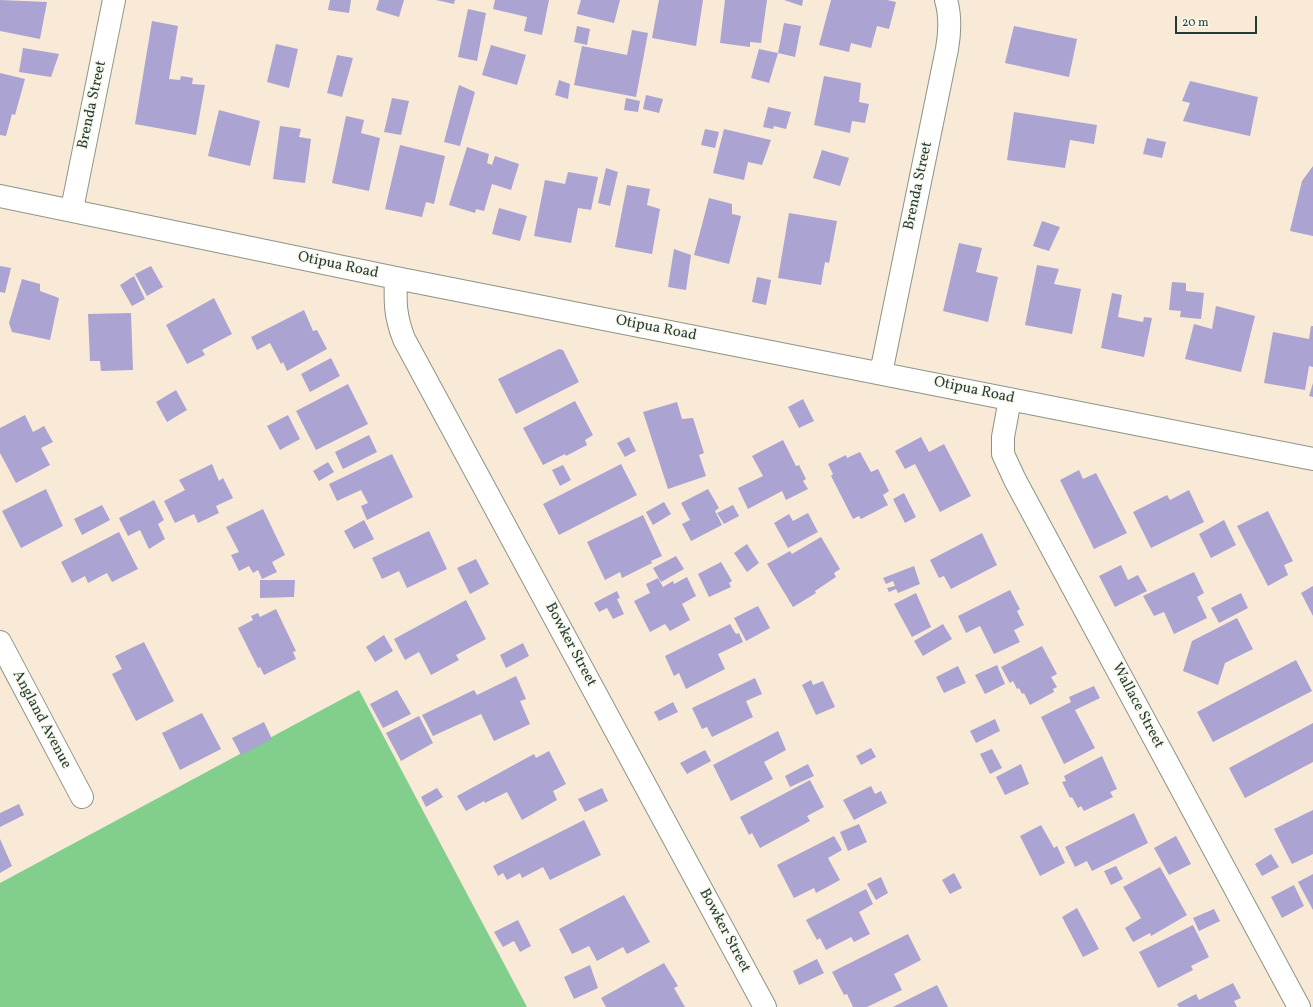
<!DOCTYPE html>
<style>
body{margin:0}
#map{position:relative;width:1313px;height:1007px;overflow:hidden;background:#f8ead7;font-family:Vollkorn,serif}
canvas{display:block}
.scale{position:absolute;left:1175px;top:16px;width:82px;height:18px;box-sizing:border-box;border:2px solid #1f3d34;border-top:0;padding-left:5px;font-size:12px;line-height:14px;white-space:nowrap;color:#1f3d34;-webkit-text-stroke:3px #fbf7ec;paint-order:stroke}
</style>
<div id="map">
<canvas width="1313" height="1007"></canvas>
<div class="scale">20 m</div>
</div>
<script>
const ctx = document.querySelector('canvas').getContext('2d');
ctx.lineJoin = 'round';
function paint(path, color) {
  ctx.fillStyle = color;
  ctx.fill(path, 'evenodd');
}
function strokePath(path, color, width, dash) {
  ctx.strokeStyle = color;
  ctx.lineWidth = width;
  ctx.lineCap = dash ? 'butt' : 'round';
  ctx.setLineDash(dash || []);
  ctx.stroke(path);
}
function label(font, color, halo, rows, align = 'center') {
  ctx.font = font + ' Vollkorn,serif';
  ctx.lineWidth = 3;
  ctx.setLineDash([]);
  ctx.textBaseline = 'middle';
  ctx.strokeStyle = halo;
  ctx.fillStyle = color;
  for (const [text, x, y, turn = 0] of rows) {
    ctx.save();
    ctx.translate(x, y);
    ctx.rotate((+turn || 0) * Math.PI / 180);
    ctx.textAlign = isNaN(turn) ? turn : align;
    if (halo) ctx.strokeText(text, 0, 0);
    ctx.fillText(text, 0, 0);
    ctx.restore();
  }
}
const green = new Path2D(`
 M 359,690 L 527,1007 L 0,1007 L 0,883 Z`);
const building = new Path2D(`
 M 0,0 L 47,2 L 40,39 L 0,31 Z
 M 330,0 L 351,0 L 349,13 L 328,10 Z
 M 379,0 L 404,0 L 399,17 L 376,10 Z
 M 436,0 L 455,0 L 454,4 Z
 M 495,0 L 549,0 L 542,35 L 524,31 L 527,17 L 493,9 Z
 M 581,0 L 620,0 L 614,23 L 577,14 Z
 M 659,0 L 703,0 L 696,46 L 652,38 Z
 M 725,0 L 767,0 L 761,43 L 750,42 L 750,47 L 720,43 Z
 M 784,0 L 803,0 L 802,6 Z
 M 831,0 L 887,0 L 896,2 L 889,29 L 877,26 L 871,48 L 851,43 L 849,52 L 819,45 Z
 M 468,9 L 486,13 L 477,61 L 458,57 Z
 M 152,21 L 178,26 L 169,79 L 180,80 L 181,76 L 193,78 L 192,84 L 205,85 L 196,135 L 135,124 Z
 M 784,23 L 801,26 L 795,57 L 778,53 Z
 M 577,26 L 590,29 L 587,45 L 574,42 Z
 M 1014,26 L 1077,39 L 1069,77 L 1005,63 Z
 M 632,30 L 648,33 L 636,97 L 574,85 L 582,46 L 627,55 Z
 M 276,44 L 298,49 L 289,88 L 267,82 Z
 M 491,45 L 526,55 L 517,85 L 482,75 Z
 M 23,48 L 59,54 L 51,77 L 19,72 Z
 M 759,49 L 778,53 L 769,83 L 751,78 Z
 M 337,55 L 353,58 L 342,97 L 327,93 Z
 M 0,73 L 25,79 L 15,115 L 12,114 L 6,136 L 0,135 Z
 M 824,76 L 861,83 L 859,102 L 869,104 L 865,123 L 852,121 L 850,133 L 814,125 Z
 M 559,80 L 570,84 L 568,99 L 555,95 Z
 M 1190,81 L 1258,97 L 1250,136 L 1183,121 L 1190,103 L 1182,101 Z
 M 459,85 L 475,92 L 460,146 L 444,142 Z
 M 646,95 L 663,99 L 659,113 L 643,109 Z
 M 392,98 L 409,101 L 401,135 L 384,132 Z
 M 626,98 L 640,101 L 638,112 L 624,110 Z
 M 768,107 L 791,112 L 786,129 L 774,126 L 773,129 L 763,127 Z
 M 219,110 L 260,121 L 250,166 L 208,156 Z
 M 1014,112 L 1097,125 L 1094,144 L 1070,140 L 1065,168 L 1007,160 Z
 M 346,116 L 364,120 L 361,133 L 380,138 L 369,191 L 332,183 Z
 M 280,126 L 301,129 L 299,137 L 311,139 L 305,183 L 273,179 Z
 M 705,129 L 719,132 L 715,148 L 701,145 Z
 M 724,129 L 771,140 L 762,165 L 748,162 L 744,180 L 713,173 Z
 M 1147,138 L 1166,142 L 1162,158 L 1143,154 Z
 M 400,145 L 445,156 L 434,204 L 426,202 L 422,217 L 385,209 Z
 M 467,147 L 489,154 L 487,163 L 492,165 L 495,156 L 519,164 L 511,190 L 492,184 L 484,211 L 476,209 L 475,213 L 449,205 Z
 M 822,150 L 849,158 L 840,186 L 813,178 Z
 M 1313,166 L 1313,236 L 1290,231 L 1302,181 Z
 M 606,168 L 618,172 L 610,206 L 598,203 Z
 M 568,172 L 598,177 L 591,210 L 578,208 L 571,243 L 534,236 L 545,180 L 565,184 Z
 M 627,185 L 650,189 L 647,205 L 660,209 L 652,254 L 615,247 Z
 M 709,198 L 732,204 L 732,214 L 741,216 L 729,264 L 694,255 Z
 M 499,208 L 527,216 L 520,241 L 492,234 Z
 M 789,213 L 837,221 L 829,263 L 825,262 L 821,285 L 778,278 Z
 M 1042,221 L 1060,227 L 1049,251 L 1033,246 Z
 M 959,243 L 982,248 L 976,272 L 998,277 L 988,322 L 943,311 Z
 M 674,249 L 691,255 L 686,290 L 668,287 Z
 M 1037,265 L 1059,269 L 1054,284 L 1081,289 L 1072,334 L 1025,325 Z
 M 0,266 L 11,268 L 5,293 L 0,292 Z
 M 151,266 L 163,287 L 147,296 L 135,274 Z
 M 134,276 L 145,299 L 132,306 L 120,285 Z
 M 757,277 L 771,280 L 766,305 L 752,302 Z
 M 22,279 L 40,284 L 40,291 L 59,298 L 50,340 L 12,332 L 9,323 Z
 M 1172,282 L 1186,283 L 1186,291 L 1204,293 L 1201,319 L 1180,317 L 1181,311 L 1169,310 Z
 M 1112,293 L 1122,295 L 1118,317 L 1143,322 L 1144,317 L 1152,318 L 1144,357 L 1101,348 Z
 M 214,298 L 232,334 L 202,350 L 205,355 L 187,364 L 166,325 Z
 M 1216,306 L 1255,316 L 1241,372 L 1185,359 L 1194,324 L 1212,329 Z
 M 304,310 L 313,331 L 317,330 L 327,349 L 287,371 L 283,362 L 281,364 L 270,343 L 257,350 L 251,337 Z
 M 131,313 L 133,370 L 101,371 L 100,361 L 90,361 L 88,314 Z
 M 1311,326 L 1313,326 L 1313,367 L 1309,366 L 1305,390 L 1264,383 L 1273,332 L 1309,339 Z
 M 559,349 L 563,350 L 579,382 L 516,414 L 498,379 Z
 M 331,358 L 340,376 L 310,392 L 301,374 Z
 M 1313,383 L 1313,397 L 1309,396 Z
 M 348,384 L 368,424 L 316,450 L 296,411 Z
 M 176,390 L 187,410 L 167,422 L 156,402 Z
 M 803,399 L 814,421 L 799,428 L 788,407 Z
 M 575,401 L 593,435 L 585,440 L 587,445 L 566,456 L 565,454 L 543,465 L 523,428 Z
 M 677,402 L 682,419 L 693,418 L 704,453 L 699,455 L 706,476 L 668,489 L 643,412 Z
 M 25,415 L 33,432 L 44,426 L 53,442 L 41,448 L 50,465 L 16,483 L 0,453 L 0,428 Z
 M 288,415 L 300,439 L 280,450 L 267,426 Z
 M 369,435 L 377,452 L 343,469 L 335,452 Z
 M 629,437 L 636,451 L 625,457 L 617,443 Z
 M 921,437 L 929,452 L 944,444 L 971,496 L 940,512 L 915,464 L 905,469 L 895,451 Z
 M 783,440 L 796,466 L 799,465 L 806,479 L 803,481 L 808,489 L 786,500 L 782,491 L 748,509 L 738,488 L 763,476 L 752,456 Z
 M 860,452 L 871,472 L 878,469 L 889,491 L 883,495 L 888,505 L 861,519 L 859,516 L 853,519 L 831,476 L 833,474 L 828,464 L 846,455 L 847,458 Z
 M 392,454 L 413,497 L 367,520 L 361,506 L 368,503 L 361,490 L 337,501 L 329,484 Z
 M 328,462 L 334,472 L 319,481 L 313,471 Z
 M 212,464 L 219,481 L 223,478 L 233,498 L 216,506 L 219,513 L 198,523 L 194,514 L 175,523 L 164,501 L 185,490 L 179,480 Z
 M 621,464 L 637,495 L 559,535 L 543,504 Z
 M 563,465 L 571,480 L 560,486 L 552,470 Z
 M 1079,470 L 1083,479 L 1096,473 L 1127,533 L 1094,549 L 1060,480 Z
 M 46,489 L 63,526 L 21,548 L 2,511 Z
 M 708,489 L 719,508 L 715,511 L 722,525 L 691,541 L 682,524 L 690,520 L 681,503 Z
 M 1189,490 L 1204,522 L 1151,548 L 1133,512 L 1167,495 L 1170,500 Z
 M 904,493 L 916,517 L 905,523 L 893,499 Z
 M 154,500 L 164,520 L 158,524 L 165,539 L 149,549 L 140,530 L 128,536 L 119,518 Z
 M 664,502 L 671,514 L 653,525 L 646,512 Z
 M 102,505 L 110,520 L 82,535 L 74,519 Z
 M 733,505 L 739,516 L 724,524 L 717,513 Z
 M 263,509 L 285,555 L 272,562 L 277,572 L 262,579 L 258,570 L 253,573 L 249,566 L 239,571 L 231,555 L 239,552 L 226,527 Z
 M 1268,511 L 1293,561 L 1284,565 L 1288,575 L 1268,586 L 1237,526 Z
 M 808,513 L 818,532 L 788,548 L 774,523 L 789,514 L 793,521 Z
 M 643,515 L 662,556 L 651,561 L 652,563 L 622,578 L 620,572 L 605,580 L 587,542 Z
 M 364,520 L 374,539 L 354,549 L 344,531 Z
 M 1224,520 L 1236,545 L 1211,558 L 1199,534 Z
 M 429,531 L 447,569 L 407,588 L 399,571 L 382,579 L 372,558 Z
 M 119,532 L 138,569 L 112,582 L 107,573 L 88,583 L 85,576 L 72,583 L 61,562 Z
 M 982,533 L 997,565 L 951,589 L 944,576 L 939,578 L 930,560 Z
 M 821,537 L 840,569 L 834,573 L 836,577 L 815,591 L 816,593 L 793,607 L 767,564 L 790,551 L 792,554 Z
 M 747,544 L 759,563 L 747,572 L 734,553 Z
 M 676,556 L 684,569 L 661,582 L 653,568 Z
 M 476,559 L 489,584 L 470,594 L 457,568 Z
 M 721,562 L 732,581 L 729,583 L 731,587 L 709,597 L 698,574 Z
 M 1121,565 L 1128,580 L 1138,575 L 1147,591 L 1115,607 L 1099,576 Z
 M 914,566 L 920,584 L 898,593 L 896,589 L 889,592 L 887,588 L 895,586 L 893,581 L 886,584 L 883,578 Z
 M 1194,572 L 1204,593 L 1197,597 L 1207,618 L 1174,634 L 1164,612 L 1154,616 L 1143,596 Z
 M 687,577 L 696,596 L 682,604 L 690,620 L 670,631 L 665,624 L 650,632 L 634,601 L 650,593 L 646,584 L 658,578 L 663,587 L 673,581 L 674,584 Z
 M 260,580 L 295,580 L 294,597 L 260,598 Z
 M 1313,586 L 1313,616 L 1301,593 Z
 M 1010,590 L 1020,609 L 1017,611 L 1024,625 L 1014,630 L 1020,642 L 994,654 L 980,626 L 966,633 L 958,616 Z
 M 617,591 L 620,598 L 617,599 L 624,614 L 613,619 L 607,608 L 599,612 L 594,603 Z
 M 916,593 L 931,627 L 912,637 L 894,604 Z
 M 1241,593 L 1248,608 L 1219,623 L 1211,608 Z
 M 466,600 L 486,639 L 456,655 L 459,660 L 431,675 L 419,652 L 405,660 L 394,639 Z
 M 758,606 L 770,628 L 746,641 L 734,618 Z
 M 276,609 L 296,651 L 293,652 L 296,659 L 264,675 L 260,667 L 258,668 L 238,628 L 253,620 L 251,616 L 258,613 L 260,617 Z
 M 1237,618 L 1253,649 L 1225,663 L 1218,685 L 1183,671 L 1192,641 Z
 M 730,624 L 736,634 L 739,633 L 743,642 L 718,654 L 725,669 L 686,689 L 679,673 L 674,676 L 665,656 Z
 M 943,624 L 952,639 L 923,656 L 914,641 Z
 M 384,635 L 393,651 L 375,662 L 366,647 Z
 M 144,642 L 174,701 L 136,721 L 112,674 L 122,669 L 115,656 Z
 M 523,643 L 529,656 L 506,668 L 500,655 Z
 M 1042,646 L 1057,674 L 1051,677 L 1057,687 L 1053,689 L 1054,692 L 1030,705 L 1024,693 L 1022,694 L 1019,688 L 1017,689 L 1013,681 L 1010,683 L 1001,667 Z
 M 1296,660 L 1312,691 L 1213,742 L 1197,712 Z
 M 997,665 L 1005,684 L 985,694 L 975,675 Z
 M 958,666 L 966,683 L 944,693 L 936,677 Z
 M 516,676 L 526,699 L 520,701 L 530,724 L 494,741 L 481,714 L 433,736 L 422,715 L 474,690 L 477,695 Z
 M 755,678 L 762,694 L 746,701 L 753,717 L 712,737 L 707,727 L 702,729 L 692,708 Z
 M 811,680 L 813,685 L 823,681 L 835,707 L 816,715 L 802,685 Z
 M 1094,686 L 1100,698 L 1075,710 L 1095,748 L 1064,764 L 1041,717 L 1071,702 L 1069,697 Z
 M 397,690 L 411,714 L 383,728 L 370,704 Z
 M 673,702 L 678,712 L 659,721 L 654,712 Z
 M 202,713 L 221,749 L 180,770 L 162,733 Z
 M 419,716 L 433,743 L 401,761 L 386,733 Z
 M 995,719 L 1000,731 L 976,743 L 970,731 Z
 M 264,722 L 272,739 L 241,755 L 232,738 Z
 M 1313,723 L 1313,762 L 1245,798 L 1229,768 Z
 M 778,731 L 786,750 L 764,762 L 773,779 L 731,801 L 713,765 Z
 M 871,748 L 876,757 L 861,765 L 856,756 Z
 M 992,749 L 1002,768 L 990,774 L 980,754 Z
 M 705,750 L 711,761 L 687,774 L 680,763 Z
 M 549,751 L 566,784 L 553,791 L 557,800 L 522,820 L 507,792 L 485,803 L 484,801 L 466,811 L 457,796 L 534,754 L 536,758 Z
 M 1102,756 L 1117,789 L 1110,792 L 1113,797 L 1084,811 L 1081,806 L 1078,808 L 1072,797 L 1070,798 L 1062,782 L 1066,781 L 1064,776 Z
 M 808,764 L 814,776 L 790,787 L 785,776 Z
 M 1021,764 L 1029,784 L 1005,795 L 996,777 Z
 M 810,780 L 824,807 L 807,816 L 810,821 L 760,848 L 752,833 L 749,835 L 740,817 Z
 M 871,786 L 875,794 L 881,791 L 887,803 L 854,820 L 843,800 Z
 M 437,788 L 443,797 L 426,807 L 421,797 Z
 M 602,788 L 608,801 L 585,812 L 578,799 Z
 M 19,804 L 24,815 L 0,827 L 0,813 Z
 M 1313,810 L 1313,854 L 1292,864 L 1274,829 Z
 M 1134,813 L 1148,843 L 1092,871 L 1087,861 L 1075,867 L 1065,847 Z
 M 584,820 L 601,855 L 550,880 L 543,867 L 522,878 L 520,873 L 507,880 L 503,873 L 498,876 L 493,866 Z
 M 859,824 L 867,842 L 848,851 L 840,832 Z
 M 1041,825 L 1054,848 L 1057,846 L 1065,863 L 1040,876 L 1020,836 Z
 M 834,836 L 842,850 L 828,858 L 840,880 L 816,893 L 814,888 L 794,898 L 777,865 Z
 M 1176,836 L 1191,864 L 1169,875 L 1154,848 Z
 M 0,839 L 12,866 L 0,873 Z
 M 1271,854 L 1279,867 L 1262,876 L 1255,864 Z
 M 1116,866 L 1123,879 L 1111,885 L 1104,871 Z
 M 1160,867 L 1187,915 L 1151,936 L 1150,933 L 1133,942 L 1125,928 L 1141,918 L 1123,887 Z
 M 954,873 L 962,888 L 950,894 L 942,880 Z
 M 1313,874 L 1313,910 L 1298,882 Z
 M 881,877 L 888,893 L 876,900 L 867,884 Z
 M 1294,885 L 1304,906 L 1282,918 L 1271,897 Z
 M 866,889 L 873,904 L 859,912 L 870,934 L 854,942 L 851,937 L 826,950 L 820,938 L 817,940 L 806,920 Z
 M 624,895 L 650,942 L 627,954 L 623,947 L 597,961 L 589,946 L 572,954 L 559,929 Z
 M 1077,908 L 1099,949 L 1083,957 L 1062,917 Z
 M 1214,909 L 1220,921 L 1199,931 L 1193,918 Z
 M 518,920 L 531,946 L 520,952 L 514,941 L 503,947 L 494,932 Z
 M 1193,925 L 1209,957 L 1191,966 L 1193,970 L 1158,988 L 1139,952 Z
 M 908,934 L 921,960 L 894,974 L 902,990 L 867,1007 L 853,1007 L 847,994 L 844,995 L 832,972 Z
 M 817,959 L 824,973 L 799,985 L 793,971 Z
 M 664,963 L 678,986 L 674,988 L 685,1007 L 606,1007 L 601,998 Z
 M 590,965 L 598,988 L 574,999 L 564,977 Z
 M 1233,983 L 1241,998 L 1234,1001 L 1237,1007 L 1179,1007 L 1177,1004 L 1196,994 L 1199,1000 Z
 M 937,985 L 948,1007 L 893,1007 Z`);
const minor = new Path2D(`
 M 0,196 L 396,278 L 1313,459
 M 72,209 L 114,0
 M 396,278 C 395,302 395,316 404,339 L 765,1007
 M 881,373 L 947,49 C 950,32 951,17 946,0
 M 1010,399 L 1003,437 L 1003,454 L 1015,480 L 1299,1007
 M 0,642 L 82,797`);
const streetNames = [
 ["Brenda Street",93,105,-78],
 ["Brenda Street",919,186,-78],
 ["Otipua Road",338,266,12],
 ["Otipua Road",656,329,11],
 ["Otipua Road",974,391,12],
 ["Bowker Street",570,645,62],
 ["Wallace Street",1137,706,62],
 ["Angland Avenue",41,720,62],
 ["Bowker Street",724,931,62]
];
paint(green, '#82ce8d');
paint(building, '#aba3d2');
strokePath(minor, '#8c9486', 24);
strokePath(minor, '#fff', 22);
label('15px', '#1f3d34', '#fbf7ec', streetNames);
</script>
